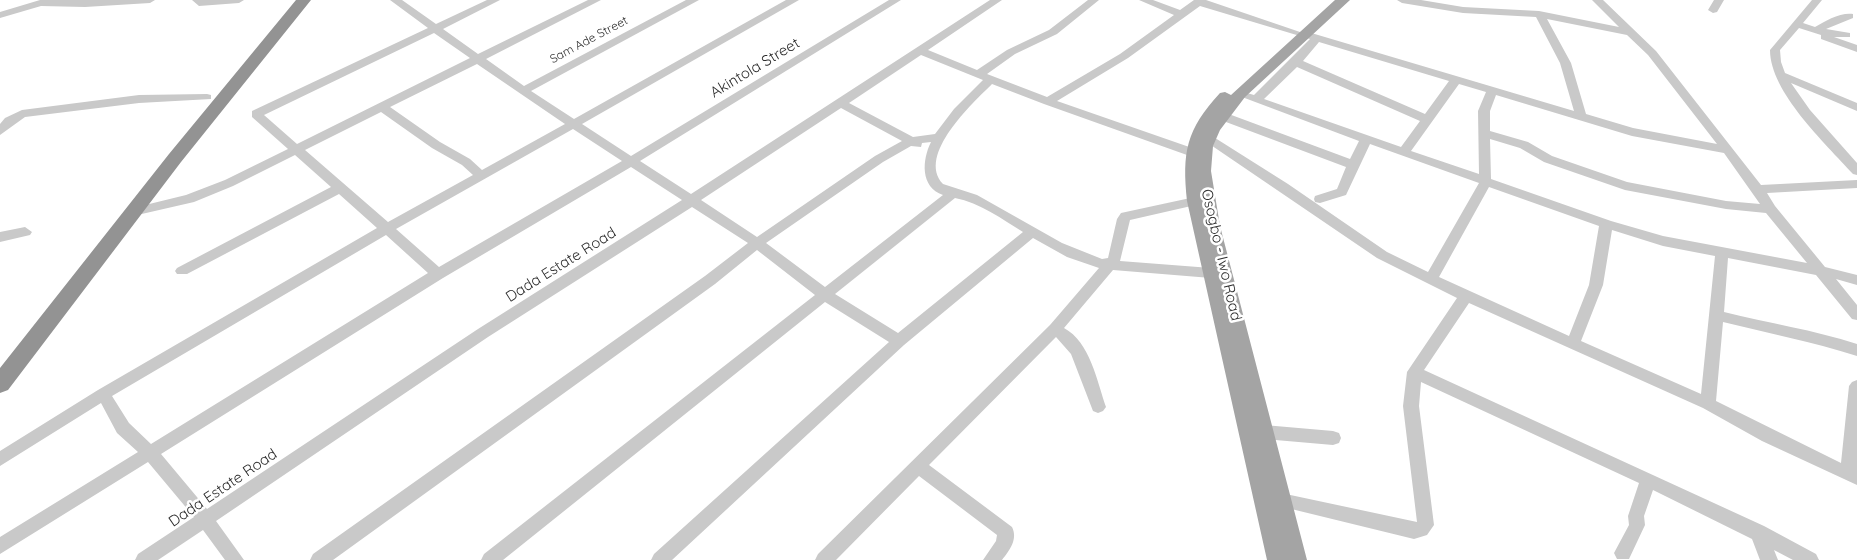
<!DOCTYPE html>
<style>
body{margin:0}
canvas{display:block;background:#fff}
</style>
<canvas width="1857" height="560"></canvas>
<script>
const ctx = document.querySelector('canvas').getContext('2d');
ctx.lineJoin = 'round';
function paint(path, color) {
  ctx.fillStyle = color;
  ctx.fill(path, 'evenodd');
}
function label(font, color, halo, rows, align = 'center') {
  ctx.font = font + ' Quicksand,sans-serif';
  ctx.lineWidth = 5;
  ctx.setLineDash([]);
  ctx.textBaseline = 'middle';
  ctx.strokeStyle = halo;
  ctx.fillStyle = color;
  for (const [text, x, y, turn = 0] of rows) {
    ctx.save();
    ctx.translate(x, y);
    ctx.rotate((+turn || 0) * Math.PI / 180);
    ctx.textAlign = isNaN(turn) ? turn : align;
    if (halo) ctx.strokeText(text, 0, 0);
    ctx.fillText(text, 0, 0);
    ctx.restore();
  }
}
const minor = new Path2D(`
 M 40,0 L 155,0 L 150,3 L 85,7 L 41,6 L 0,18 L 0,12 Z
 M 192,0 L 244,0 L 239,3 L 199,6 Z
 M 390,0 L 402,0 L 436,24 L 487,0 L 500,0 L 443,29 L 478,54 L 588,0 L 601,0 L 486,59 L 524,86 L 686,0 L 699,0 L 531,91 L 574,119 L 786,0 L 799,0 L 582,124 L 631,156 L 889,0 L 901,0 L 640,161 L 691,194 L 990,0 L 1002,0 L 928,50 L 977,70 L 1007,50 L 1049,30 L 1088,0 L 1099,0 L 1057,34 L 1015,54 L 987,74 L 1047,97 L 1120,54 L 1174,15 L 1139,0 L 1153,0 L 1180,10 L 1194,0 L 1206,0 L 1300,32 L 1308,32 L 1574,111 L 1560,63 L 1536,17 L 1463,13 L 1402,3 L 1397,0 L 1421,0 L 1463,7 L 1539,11 L 1619,27 L 1592,0 L 1603,0 L 1656,51 L 1761,185 L 1857,180 L 1857,188 L 1767,193 L 1775,206 L 1825,267 L 1857,275 L 1857,285 L 1836,279 L 1857,305 L 1857,320 L 1852,319 L 1816,275 L 1728,258 L 1724,312 C 1768,323 1814,330 1857,344 L 1857,356 C 1813,342 1768,333 1723,322 L 1716,401 L 1841,463 L 1849,386 L 1852,382 L 1857,380 L 1857,485 L 1762,441 L 1703,408 L 1469,303 L 1424,370 L 1764,526 L 1816,554 L 1819,560 L 1793,560 L 1774,550 L 1778,560 L 1760,560 L 1752,539 L 1653,490 L 1644,516 L 1645,525 L 1629,559 L 1617,559 L 1614,553 L 1629,525 L 1628,516 L 1639,483 L 1421,382 L 1419,406 L 1434,525 L 1427,535 L 1414,539 L 1275,505 L 1273,500 L 1275,495 L 1281,493 L 1417,522 L 1403,406 L 1407,372 L 1457,298 L 1377,258 L 1202,139 L 1208,135 L 1212,136 L 1288,184 L 1387,252 L 1428,272 L 1479,183 L 1370,144 L 1346,195 L 1320,203 L 1315,202 L 1314,199 L 1315,196 L 1337,189 L 1346,167 L 1218,119 L 1216,116 L 1222,112 L 1226,113 L 1350,159 L 1359,141 L 1234,94 L 1240,91 L 1254,95 L 1310,39 L 1200,6 L 1128,58 L 1057,101 L 1195,149 L 1197,152 L 1195,155 L 1187,155 L 1044,104 L 992,84 C 973,103 916,155 943,184 L 977,195 L 1062,243 L 1102,259 L 1108,258 L 1117,219 L 1121,213 L 1195,197 L 1200,198 L 1201,201 L 1200,204 L 1130,220 L 1120,261 L 1211,268 L 1218,273 L 1211,278 L 1113,270 L 1064,328 C 1090,342 1097,381 1106,407 L 1103,411 L 1098,413 L 1093,411 L 1071,354 L 1056,337 L 929,465 L 1012,527 C 1018,539 1010,550 1002,560 L 983,560 L 996,541 L 997,535 L 919,476 L 836,560 L 815,560 L 818,554 L 1050,325 L 1099,268 L 1067,257 L 1033,238 L 904,345 L 672,560 L 651,560 L 654,554 L 889,342 L 825,302 L 503,560 L 481,560 L 484,554 L 815,295 L 757,250 L 715,284 L 333,560 L 310,560 L 313,554 L 705,276 L 748,243 L 692,207 L 488,337 L 216,521 L 244,560 L 225,560 L 203,530 L 158,560 L 135,560 L 138,554 L 194,517 L 148,462 L 0,554 L 0,537 L 138,452 L 117,433 L 101,403 L 0,466 L 0,451 L 98,390 L 377,228 L 339,194 L 187,274 L 177,274 L 175,271 L 177,268 L 331,187 L 295,155 L 233,186 L 194,202 L 133,216 L 127,212 L 133,208 L 186,195 L 225,180 L 288,149 L 252,117 L 252,111 L 428,28 ZM 1547,19 L 1627,35 L 1648,55 L 1717,144 L 1633,128 L 1586,114 L 1571,63 ZM 434,33 L 470,58 L 297,144 L 264,115 ZM 1319,42 L 1449,81 L 1425,114 L 1303,61 ZM 921,55 L 983,80 L 954,109 L 935,134 L 913,137 L 849,103 ZM 477,64 L 565,124 L 482,170 L 470,159 L 440,142 L 390,107 ZM 1297,67 L 1420,121 L 1401,147 L 1264,99 ZM 1459,84 L 1486,92 L 1478,111 L 1479,174 L 1411,151 ZM 1496,95 L 1632,136 L 1724,153 L 1760,204 L 1726,201 L 1627,182 L 1552,156 L 1528,142 L 1490,131 L 1490,111 ZM 841,108 L 902,141 L 875,156 L 757,237 L 701,200 ZM 381,112 L 432,148 L 462,165 L 473,175 L 388,222 L 305,150 ZM 573,129 L 622,161 L 439,267 L 396,229 ZM 1490,139 L 1520,148 L 1544,162 L 1625,190 L 1726,209 L 1766,213 L 1807,263 L 1663,236 L 1611,221 L 1491,179 ZM 931,142 C 922,160 920,187 943,195 L 825,287 L 766,243 L 883,162 L 911,146 L 921,147 L 922,143 ZM 631,167 L 682,200 L 478,329 L 207,509 L 161,454 L 443,278 ZM 1489,187 L 1599,226 L 1589,285 L 1569,336 L 1439,277 ZM 955,198 C 980,203 1002,219 1023,232 L 898,333 L 835,294 ZM 1612,230 L 1663,246 L 1715,256 L 1701,394 L 1581,341 L 1603,285 ZM 386,235 L 428,273 L 151,444 L 129,423 L 112,396 Z
 M 1714,0 L 1724,0 L 1717,12 L 1713,13 L 1708,10 Z
 M 1812,0 L 1822,0 L 1803,23 L 1815,27 C 1825,21 1841,12 1853,14 L 1853,18 L 1826,29 L 1850,33 L 1850,37 L 1834,37 L 1857,45 L 1857,52 L 1821,39 L 1821,35 L 1799,28 L 1780,50 L 1781,62 L 1785,73 L 1857,103 L 1857,111 L 1791,83 L 1810,110 L 1857,163 L 1857,175 L 1853,174 C 1825,143 1770,92 1770,50 Z
 M 207,94 L 211,95 L 211,99 L 139,103 L 25,117 L 0,135 L 0,124 L 5,118 L 22,110 L 139,95 Z
 M 25,227 L 32,232 L 30,235 L 0,242 L 0,232 Z
 M 1264,425 L 1333,431 L 1339,433 L 1341,438 L 1339,443 L 1333,445 L 1264,439 L 1258,437 L 1256,432 L 1258,427 Z`);
const major = new Path2D(`
 M 1335,0 L 1350,0 L 1245,97 L 1220,130 L 1213,146 L 1211,171 L 1220,226 L 1307,560 L 1267,560 L 1187,201 C 1182,152 1186,130 1220,93 L 1225,92 L 1231,95 Z`);
const highway = new Path2D(`
 M 296,0 L 311,0 L 181,162 L 8,390 L 0,393 L 0,368 L 169,154 Z`);
const farStreetnames = [
 ["Sam Ade Street",589,40,-28]
];
const streetNames = [
 ["Akintola Street",755,68,-31],
 ["Osogbo - Iwo Road",1221,255,77],
 ["Dada Estate Road",561,265,-32],
 ["Dada Estate Road",223,488,-34]
];
paint(minor, '#c9c9c9');
paint(major, '#a4a4a4');
paint(highway, '#939393');
label('12px', '#2c2c2c', '#fff', farStreetnames);
label('15px', '#2c2c2c', '#fff', streetNames);
</script>
